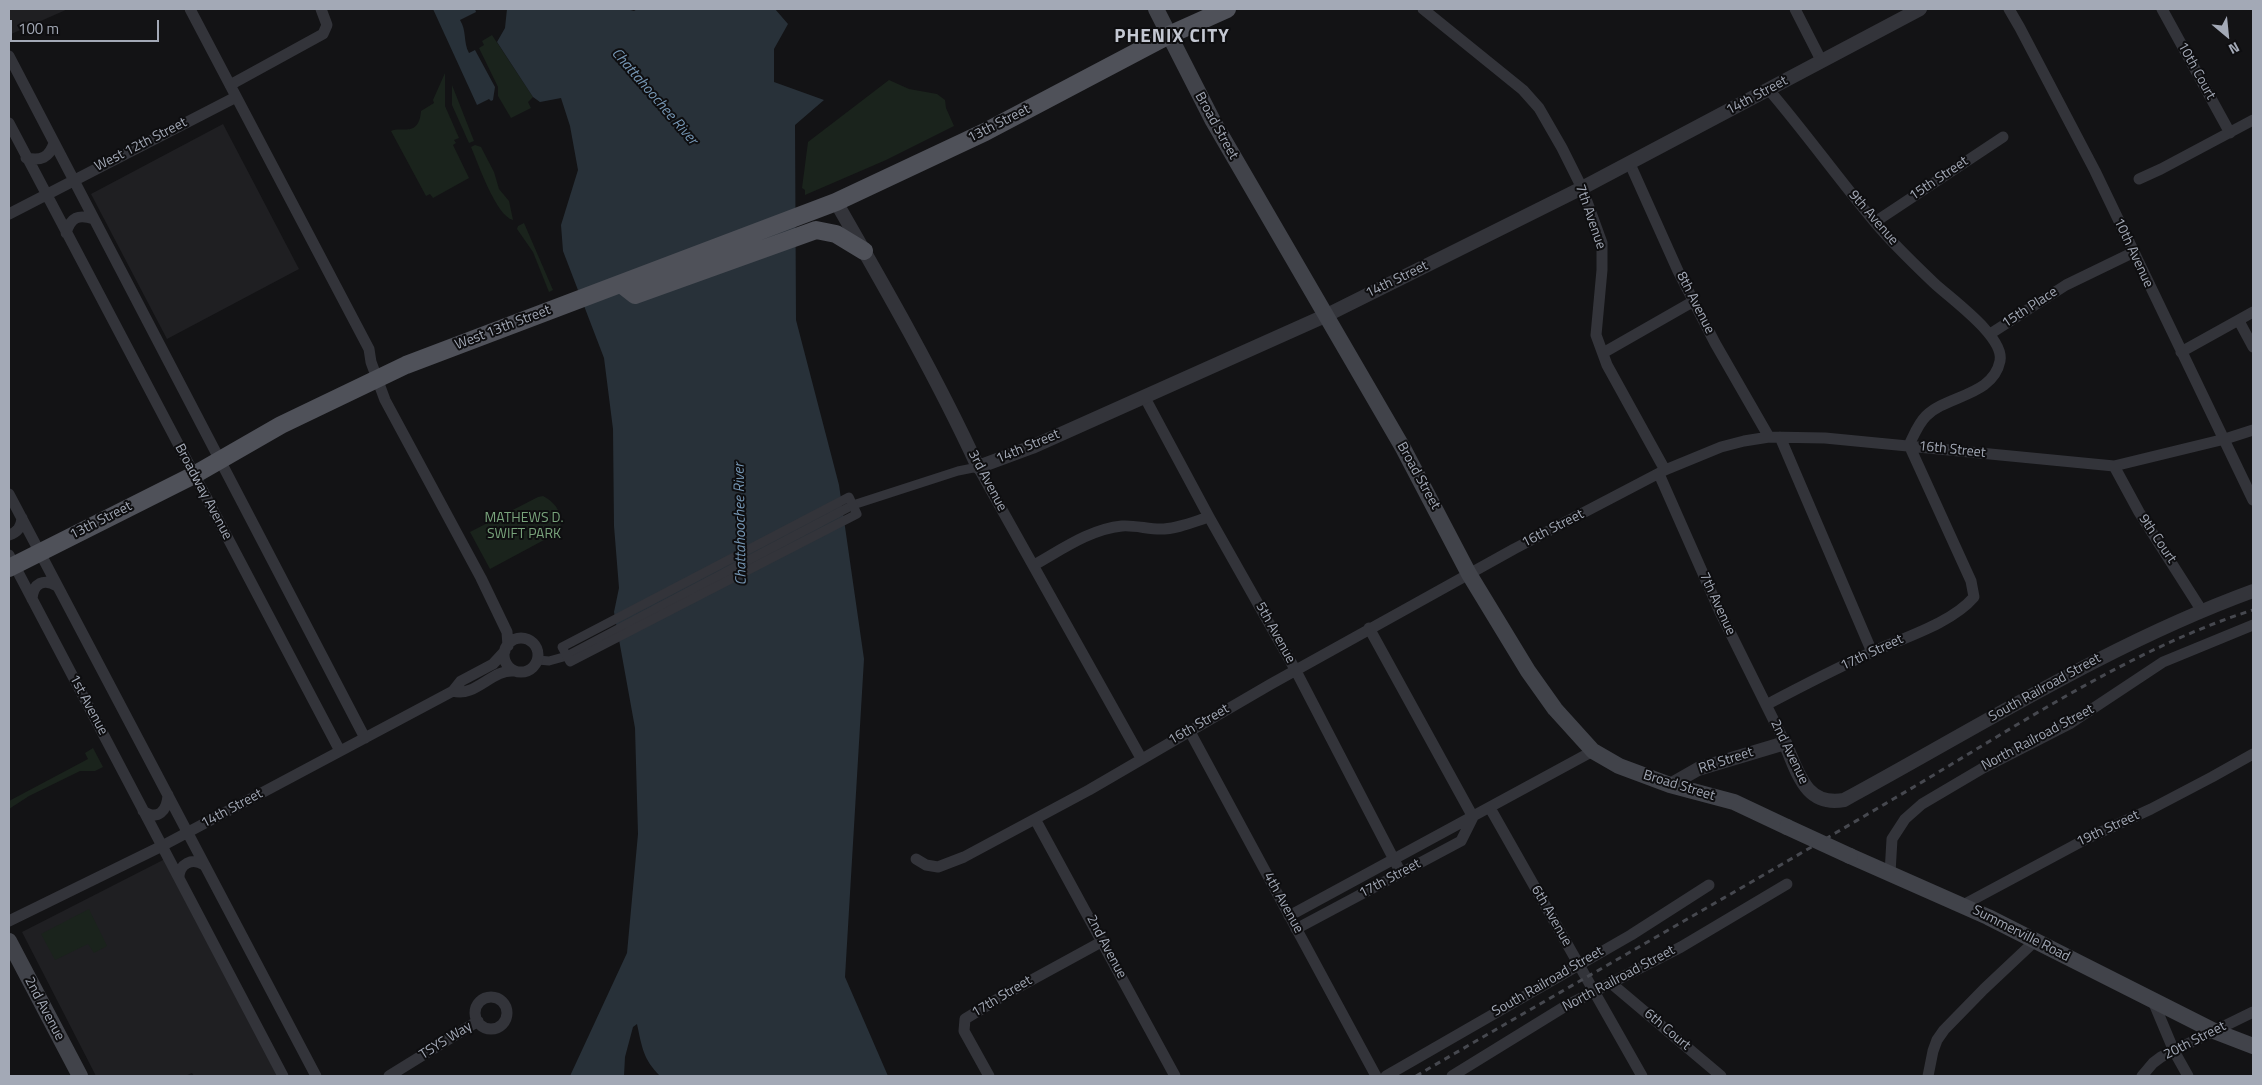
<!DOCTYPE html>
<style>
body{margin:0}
#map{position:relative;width:2262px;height:1085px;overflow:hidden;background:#131315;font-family:"Titillium Web",sans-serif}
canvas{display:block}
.frame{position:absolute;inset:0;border:10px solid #a3a9b6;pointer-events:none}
.north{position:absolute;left:2202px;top:10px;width:50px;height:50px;-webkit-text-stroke:4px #0e0e10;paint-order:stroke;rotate:152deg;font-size:14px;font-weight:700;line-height:20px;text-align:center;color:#a3a9b6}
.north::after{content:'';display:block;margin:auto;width:18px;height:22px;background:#a3a9b6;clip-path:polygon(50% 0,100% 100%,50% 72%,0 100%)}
.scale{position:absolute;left:10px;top:20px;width:149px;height:22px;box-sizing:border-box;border:2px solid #a3a9b6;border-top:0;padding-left:6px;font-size:15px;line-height:18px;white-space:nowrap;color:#a3a9b6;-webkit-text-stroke:4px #0e0e10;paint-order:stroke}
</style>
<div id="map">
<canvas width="2262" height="1085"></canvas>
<div class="frame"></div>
<div class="north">N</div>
<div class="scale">100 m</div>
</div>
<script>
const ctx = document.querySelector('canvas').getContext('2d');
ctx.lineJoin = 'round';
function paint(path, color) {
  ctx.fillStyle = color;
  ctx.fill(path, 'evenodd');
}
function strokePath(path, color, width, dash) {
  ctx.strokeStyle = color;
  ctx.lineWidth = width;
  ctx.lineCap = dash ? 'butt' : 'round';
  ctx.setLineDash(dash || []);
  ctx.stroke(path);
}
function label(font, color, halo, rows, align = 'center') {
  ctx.font = font + ' "Titillium Web",sans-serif';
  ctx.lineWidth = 4;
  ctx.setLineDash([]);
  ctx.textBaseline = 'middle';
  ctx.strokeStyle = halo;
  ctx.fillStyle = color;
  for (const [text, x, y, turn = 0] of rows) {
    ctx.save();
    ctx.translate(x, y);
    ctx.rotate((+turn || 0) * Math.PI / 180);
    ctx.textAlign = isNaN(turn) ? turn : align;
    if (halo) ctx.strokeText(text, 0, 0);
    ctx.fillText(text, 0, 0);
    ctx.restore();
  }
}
const built = new Path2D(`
 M 9,9 L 68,9 L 9,35 Z
 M 223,124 L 299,269 L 167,339 L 91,194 Z
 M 165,859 L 278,1076 L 194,1076 L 192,1073 L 185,1076 L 96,1076 L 22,932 Z`);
const green = new Path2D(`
 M 492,35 L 533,97 L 528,102 L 531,108 L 511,118 L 498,96 L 498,87 L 479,48 L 484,45 L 482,41 Z
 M 445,73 L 445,106 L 459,138 L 454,140 L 456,143 L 453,145 L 469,178 L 433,198 L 430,194 L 426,196 L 391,131 C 401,126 419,138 421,111 L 434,103 L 433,100 Z
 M 889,80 L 909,89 L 937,94 L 945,100 L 946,108 L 954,126 L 886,160 L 805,195 L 805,190 L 802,188 L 808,142 Z
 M 452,85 L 474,141 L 469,143 L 452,105 Z
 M 475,145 L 481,147 L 494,172 L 499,189 L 509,201 L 513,220 C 496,216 478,163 471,147 Z
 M 524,223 L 553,290 L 549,292 L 533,252 L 517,229 L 518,226 Z
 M 543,496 C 557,503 567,519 557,533 L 490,569 L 470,532 L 538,497 Z
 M 93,748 L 103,767 L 95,771 L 80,771 L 29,796 L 9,809 L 9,801 L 88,759 L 85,753 Z
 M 89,909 L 107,946 L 94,953 L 88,944 L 55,960 L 41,934 Z`);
const water = new Path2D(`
 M 433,9 L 475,9 L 476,12 L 460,20 C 467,31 463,42 469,53 L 475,50 L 495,87 L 493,100 L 491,101 L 489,99 L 477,105 Z
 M 507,9 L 627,9 L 634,11 L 637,9 L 775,9 L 788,24 L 774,49 L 774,82 L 824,100 L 795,125 L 796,320 L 839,485 L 864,659 L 845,977 L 888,1076 L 660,1076 C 643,1059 642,1047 637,1024 L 633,1027 L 625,1057 L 624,1076 L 570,1076 L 627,953 L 638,834 L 635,728 L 614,612 L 619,588 L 614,526 L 613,429 L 604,358 L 563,251 L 561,225 L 578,170 L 570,126 L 561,98 L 540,102 L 533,97 L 497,42 L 505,28 Z`);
const pedestrian = new Path2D(`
 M 538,660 L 549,661 L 567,656 L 853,505 L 958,471 L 978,467`);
const minor = new Path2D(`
 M 190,9 L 369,349 L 371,362 L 385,400 L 481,578 L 507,632 L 508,646
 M 1423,9 L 1523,90 L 1539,108 L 1562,148 L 1582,188 L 1602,243 L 1602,270 L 1596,335 L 1607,365 L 1665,470
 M 1795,9 L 1822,62
 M 2009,9 L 2020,28 L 2095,171 L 2253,500
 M 2162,9 L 2230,133
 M 9,56 L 365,738
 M 230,85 L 323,34 L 327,25 L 321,9
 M 9,123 L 340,751
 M 26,158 C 41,161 49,158 54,143
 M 1630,164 L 1678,271 L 1715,343 L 1769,437
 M 2139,179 L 2161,169 L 2253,120
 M 9,214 L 236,97
 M 1875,222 L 2003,137
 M 66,233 C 71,217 78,214 94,219
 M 2239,321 L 2253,347
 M 1990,334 L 2066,285 L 2132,253
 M 2181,352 L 2253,312
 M 1603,353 L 1694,301
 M 1144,396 L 1209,517 L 1296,671 L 1401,873
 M 1780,437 L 1872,652
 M 2114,466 L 2139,512 L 2202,611
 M 978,467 L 1141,758
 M 1659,474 L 1720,612 L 1785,743
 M 9,494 L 316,1076
 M 9,535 C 18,532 21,527 22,518
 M 9,555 L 283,1076
 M 1034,565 C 1061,550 1090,529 1122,526 C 1134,525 1148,529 1160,529 C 1177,529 1193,522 1209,517
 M 32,599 C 33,583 44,578 57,586
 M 1369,628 L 1473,817
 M504 655a17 17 0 1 1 34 0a17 17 0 1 1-34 0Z
 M 453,691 C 475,698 492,669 514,671
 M 1766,705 C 1800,687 1835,669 1870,653 C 1902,638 1951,624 1974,597 L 1971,581 L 1909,445 C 1914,435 1918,424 1926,416 C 1947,395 1993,396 2000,361 C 2005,337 1951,299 1934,283 C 1913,263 1891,242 1873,220 C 1837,177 1805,132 1769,90
 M 1189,730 L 1376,1076
 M 1490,808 L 1642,1076
 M 143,811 C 158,821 167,811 168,795
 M 1035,819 L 1175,1076
 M 916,859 L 926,865 L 938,867 L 964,857 L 1089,790 L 1271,684 L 1514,549 L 1665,470 L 1721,447 L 1744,441 L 1769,437 L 1825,438 L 2114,466 L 2225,439 L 2253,430
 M 1890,873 L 1892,839 L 1905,819 L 1922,804 L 1983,768 L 2071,723 L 2163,662 L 2253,625
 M 179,878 C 179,864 192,857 204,865
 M 1963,905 L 2088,838 L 2151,809 L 2212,777 L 2253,754
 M 1289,916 L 1593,751
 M 9,921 L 162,846 L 453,691 L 461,681 L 493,664 L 505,651
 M 1296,929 L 1461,841 L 1473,817
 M 1612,984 L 1721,1076
 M475 1013a16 16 0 1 1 32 0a16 16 0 1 1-32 0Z
 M 2153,1001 L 2174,1051 L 2188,1076
 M 389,1076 L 478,1021
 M 989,1076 L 964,1031 L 965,1019 L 1006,994 L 1103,941
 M 1386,1076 L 1631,935 L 1709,885
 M 1452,1076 L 1564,1007 L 1681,947 L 1787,884
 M 1928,1076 L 1933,1051 L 1937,1040 L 1944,1030 L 1984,989 L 2035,941
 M 2142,1076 L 2153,1063 L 2161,1057 L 2253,1012`);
const tertiary = new Path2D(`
 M 836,202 C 886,289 936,376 978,467 L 1032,447 L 1327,315 L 1582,188 L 1920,9
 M 1670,785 L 1698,769 L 1785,743 C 1798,772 1805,807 1844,800 C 1979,727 2108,644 2253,591`);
const secondary = new Path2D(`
 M 1156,9 L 1213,121 L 1403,448 L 1469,574 L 1528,671 L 1555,709 L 1593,751 L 1619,766 L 1670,785 L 1734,802 L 1787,827
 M 1850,856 L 1988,917 L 2214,1031 L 2253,1046
 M 9,941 L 80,1076`);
const primary = new Path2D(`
 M 621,284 L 635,295 L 816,230 L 836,234 L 864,251
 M 9,568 L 194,475 L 281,425 L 406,365 L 836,202 L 985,132 L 1169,35 L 1227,9`);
const rail = new Path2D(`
 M 1416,1076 C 1575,983 1736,892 1895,798 C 2008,732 2129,649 2253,610`);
const pedestrianBridge = new Path2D(`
 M 849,497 L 857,514 L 570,662 L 562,647 Z`);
const secondaryBridge = new Path2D(`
 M 1787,827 L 1850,856`);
const streetNames = [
 ["10th Court",2196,71,61],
 ["14th Street",1757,96,-28],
 ["13th Street",999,124,-27],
 ["Broad Street",1216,126,61],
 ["West 12th Street",141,145,-27],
 ["15th Street",1939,179,-34],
 ["7th Avenue",1590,217,71],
 ["9th Avenue",1873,218,49],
 ["10th Avenue",2133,253,65],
 ["14th Street",1397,280,-26],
 ["8th Avenue",1695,303,63],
 ["15th Place",2030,308,-33],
 ["West 13th Street",503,328,-21],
 ["14th Street",1028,447,-23],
 ["16th Street",1952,450,6],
 ["Broad Street",1418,476,61],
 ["3rd Avenue",987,481,62],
 ["Broadway Avenue",203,492,62],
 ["13th Street",101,521,-27],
 ["16th Street",1553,529,-27],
 ["9th Court",2157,539,56],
 ["7th Avenue",1717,604,65],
 ["5th Avenue",1275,633,61],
 ["17th Street",1872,653,-25],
 ["South Railroad Street",2045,688,-29],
 ["1st Avenue",88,705,62],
 ["16th Street",1199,725,-30],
 ["North Railroad Street",2038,738,-28],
 ["2nd Avenue",1789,752,64],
 ["RR Street",1726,761,-18],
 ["Broad Street",1679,786,17],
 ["14th Street",232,809,-28],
 ["19th Street",2108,829,-25],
 ["17th Street",1390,879,-28],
 ["4th Avenue",1283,903,61],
 ["6th Avenue",1551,916,60],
 ["Summerville Road",2021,934,27],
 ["2nd Avenue",1106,947,62],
 ["North Railroad Street",1619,979,-28],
 ["South Railroad Street",1548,982,-30],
 ["17th Street",1002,997,-31],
 ["2nd Avenue",44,1009,62],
 ["6th Court",1667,1030,40],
 ["TSYS Way",446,1041,-32],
 ["20th Street",2195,1041,-27]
];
const parkNames = [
 ["MATHEWS D.",524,519],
 ["SWIFT PARK",524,535]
];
const waterNames = [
 ["Chattahoochee River",654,97,49],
 ["Chattahoochee River",741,524,-91]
];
const districtNames = [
 ["PHENIX CITY",1172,37]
];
paint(built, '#1f1f22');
paint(green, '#1a231c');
paint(water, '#283139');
strokePath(pedestrian, '#33343a', 9);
strokePath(minor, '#33343a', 11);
strokePath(tertiary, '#33343a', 14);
strokePath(secondary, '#41434a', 16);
strokePath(primary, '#4f5159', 18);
strokePath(rail, '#46484f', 3, [6, 5]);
strokePath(pedestrianBridge, '#33343a', 9);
strokePath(secondaryBridge, '#41434a', 16);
label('14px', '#a3a9b6', '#0e0e10', streetNames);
label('14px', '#78a37b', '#0e0e10', parkNames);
label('italic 15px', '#7697b5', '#0e0e10', waterNames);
ctx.letterSpacing = '1px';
label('bold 19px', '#c4c8d2', '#0e0e10', districtNames);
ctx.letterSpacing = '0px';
</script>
